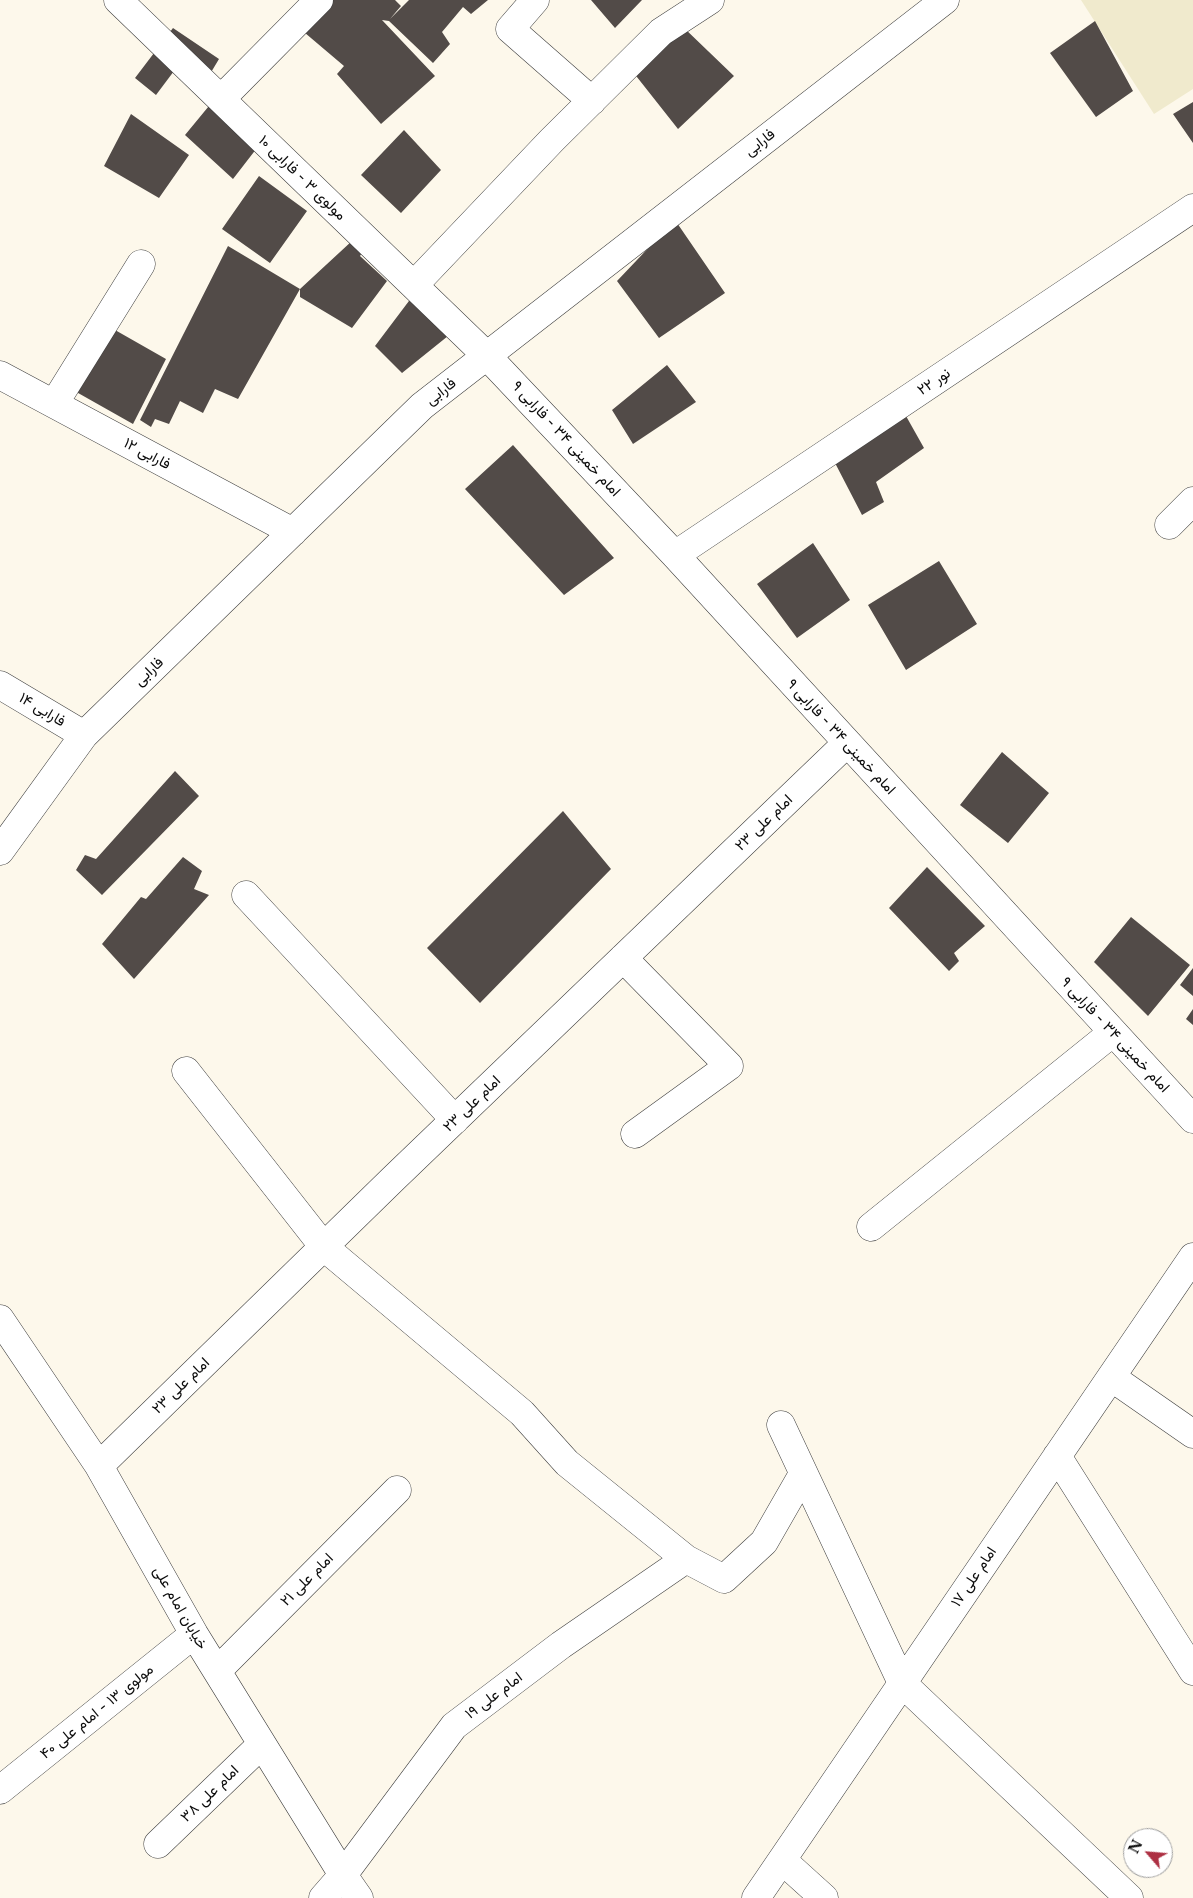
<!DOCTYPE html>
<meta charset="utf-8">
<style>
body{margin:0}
#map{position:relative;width:1193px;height:1898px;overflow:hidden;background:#fdf8eb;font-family:"Libre Baskerville",serif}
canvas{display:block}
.north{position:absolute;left:1123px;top:1828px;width:50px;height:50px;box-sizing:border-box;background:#fff;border:1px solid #9d9d9d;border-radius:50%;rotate:297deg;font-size:14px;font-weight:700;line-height:20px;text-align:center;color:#0b0b0b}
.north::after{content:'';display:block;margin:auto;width:18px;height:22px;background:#ad3043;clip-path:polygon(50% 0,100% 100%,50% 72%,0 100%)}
</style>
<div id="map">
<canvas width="1193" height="1898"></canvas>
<div class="north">N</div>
</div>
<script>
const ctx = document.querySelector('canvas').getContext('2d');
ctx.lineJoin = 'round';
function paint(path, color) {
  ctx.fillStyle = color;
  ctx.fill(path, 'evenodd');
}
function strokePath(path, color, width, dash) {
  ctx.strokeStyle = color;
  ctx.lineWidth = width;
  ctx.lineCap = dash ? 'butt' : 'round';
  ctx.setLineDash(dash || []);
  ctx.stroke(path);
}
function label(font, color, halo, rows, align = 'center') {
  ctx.font = font + ' "Libre Baskerville",Vazirmatn,serif';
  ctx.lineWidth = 5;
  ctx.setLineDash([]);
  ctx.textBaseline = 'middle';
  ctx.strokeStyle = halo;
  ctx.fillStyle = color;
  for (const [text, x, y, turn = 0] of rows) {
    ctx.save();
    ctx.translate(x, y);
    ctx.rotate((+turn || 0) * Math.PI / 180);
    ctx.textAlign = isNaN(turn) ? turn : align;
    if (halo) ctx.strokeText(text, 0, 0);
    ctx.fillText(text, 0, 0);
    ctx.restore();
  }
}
const farmland = new Path2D(`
 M 1081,0 L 1193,0 L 1193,89 L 1154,114 Z`);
const building = new Path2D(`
 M 324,0 L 395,0 L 401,6 L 390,19 L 409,0 L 488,0 L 471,14 L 463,7 L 442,32 L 450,44 L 433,63 L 389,21 L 382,20 L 435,76 L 381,124 L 337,74 L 344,66 L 298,27 Z
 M 591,0 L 642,0 L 615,28 Z
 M 1095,21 L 1133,91 L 1096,117 L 1050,53 Z
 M 682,26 L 734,76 L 678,129 L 633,72 Z
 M 173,28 L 219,59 L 207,79 L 180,63 L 156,95 L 135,78 Z
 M 218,95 L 267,135 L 233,179 L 185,135 Z
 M 1193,102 L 1193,143 L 1173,114 Z
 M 131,114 L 189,155 L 159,198 L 104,166 Z
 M 404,130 L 441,170 L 401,213 L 361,175 Z
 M 259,176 L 307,211 L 270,263 L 222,229 Z
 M 675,220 L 725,293 L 659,338 L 617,281 Z
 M 353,240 L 369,241 L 360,256 L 387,281 L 352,328 L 300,297 L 300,289 L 238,399 L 215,389 L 203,413 L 180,401 L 169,424 L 155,419 L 151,427 L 140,420 L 228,246 L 300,289 Z
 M 418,289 L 448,336 L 402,373 L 375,346 Z
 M 108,326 L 166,359 L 133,424 L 71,389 Z
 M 667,365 L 696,402 L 633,444 L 612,410 Z
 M 906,416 L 924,448 L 876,482 L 884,502 L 862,515 L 834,461 Z
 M 513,445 L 614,558 L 564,595 L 465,489 Z
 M 813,543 L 850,600 L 797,638 L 757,584 Z
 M 939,561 L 977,624 L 906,670 L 868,605 Z
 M 1002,752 L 1049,793 L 1008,843 L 960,805 Z
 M 175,771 L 199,796 L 102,895 L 76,870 L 85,855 L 96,859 Z
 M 563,811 L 611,869 L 480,1003 L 427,948 Z
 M 183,857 L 202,871 L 194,889 L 209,895 L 134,979 L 102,944 L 141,897 L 146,899 Z
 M 927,867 L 985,926 L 954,953 L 959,961 L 949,971 L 889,908 Z
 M 1131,917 L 1190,965 L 1148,1016 L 1094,962 Z
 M 1193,968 L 1193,996 L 1180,985 Z
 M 1193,1009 L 1193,1025 L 1186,1019 Z`);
const minor = new Path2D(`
 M 118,0 L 487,356 L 675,555 L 1193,1119
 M 535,0 L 510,29 L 592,101
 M 221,99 L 319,0
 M 414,285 L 552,140 L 661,32 L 710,0
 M 0,375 L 293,532
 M 54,404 L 141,264
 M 1169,525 L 1193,501
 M 675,555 L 1193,208
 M 0,685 L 84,735
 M 0,851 L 84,735 L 422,406 L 945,0
 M 246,895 L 455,1120
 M 623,958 L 729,1066 L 635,1134
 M 186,1071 L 324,1247 L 522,1413 L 567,1463 L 686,1559 L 724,1579 L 764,1542 L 803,1474
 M 871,1227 L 1112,1033
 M 0,1319 L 99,1466 L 194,1634 L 343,1875 L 359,1898
 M 1111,1377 L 1193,1434
 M 781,1425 L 902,1683 L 1129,1898
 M 1057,1456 L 1193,1671
 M 99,1466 L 393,1179 L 847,743
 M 217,1671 L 397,1490
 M 0,1790 L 194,1634
 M 158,1844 L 262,1744
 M 782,1860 L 824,1898
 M 323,1898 L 343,1875 L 454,1726 L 561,1645 L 686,1559
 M 756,1898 L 1193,1257`);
const streetNames = [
 ["فارابی",760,143,-38],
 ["مولوی ۳ - فارابی ۱۰",302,178,44],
 ["نور ۲۲",934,382,-34],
 ["فارابی",441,392,-38],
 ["امام خمینی ۳۴ - فارابی ۹",566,439,47],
 ["فارابی ۱۲",147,454,28],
 ["فارابی",149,672,-44],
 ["فارابی ۱۴",42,710,31],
 ["امام خمینی ۳۴ - فارابی ۹",841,737,47],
 ["امام علی ۲۳",764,823,-44],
 ["امام خمینی ۳۴ - فارابی ۹",1115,1035,47],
 ["امام علی ۲۳",472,1104,-44],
 ["امام علی ۲۳",181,1386,-44],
 ["امام علی ۱۷",974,1577,-56],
 ["امام علی ۲۱",307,1580,-45],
 ["خیابان امام علی",180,1608,60],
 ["امام علی ۱۹",494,1696,-37],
 ["مولوی ۱۳ - امام علی ۴۰",97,1712,-39],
 ["امام علی ۳۸",210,1794,-44]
];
paint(farmland, '#f0eacd');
paint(building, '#524b48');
strokePath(minor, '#3e3e3e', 29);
strokePath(minor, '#fff', 28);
label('15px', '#0b0b0b', '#fff', streetNames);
</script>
